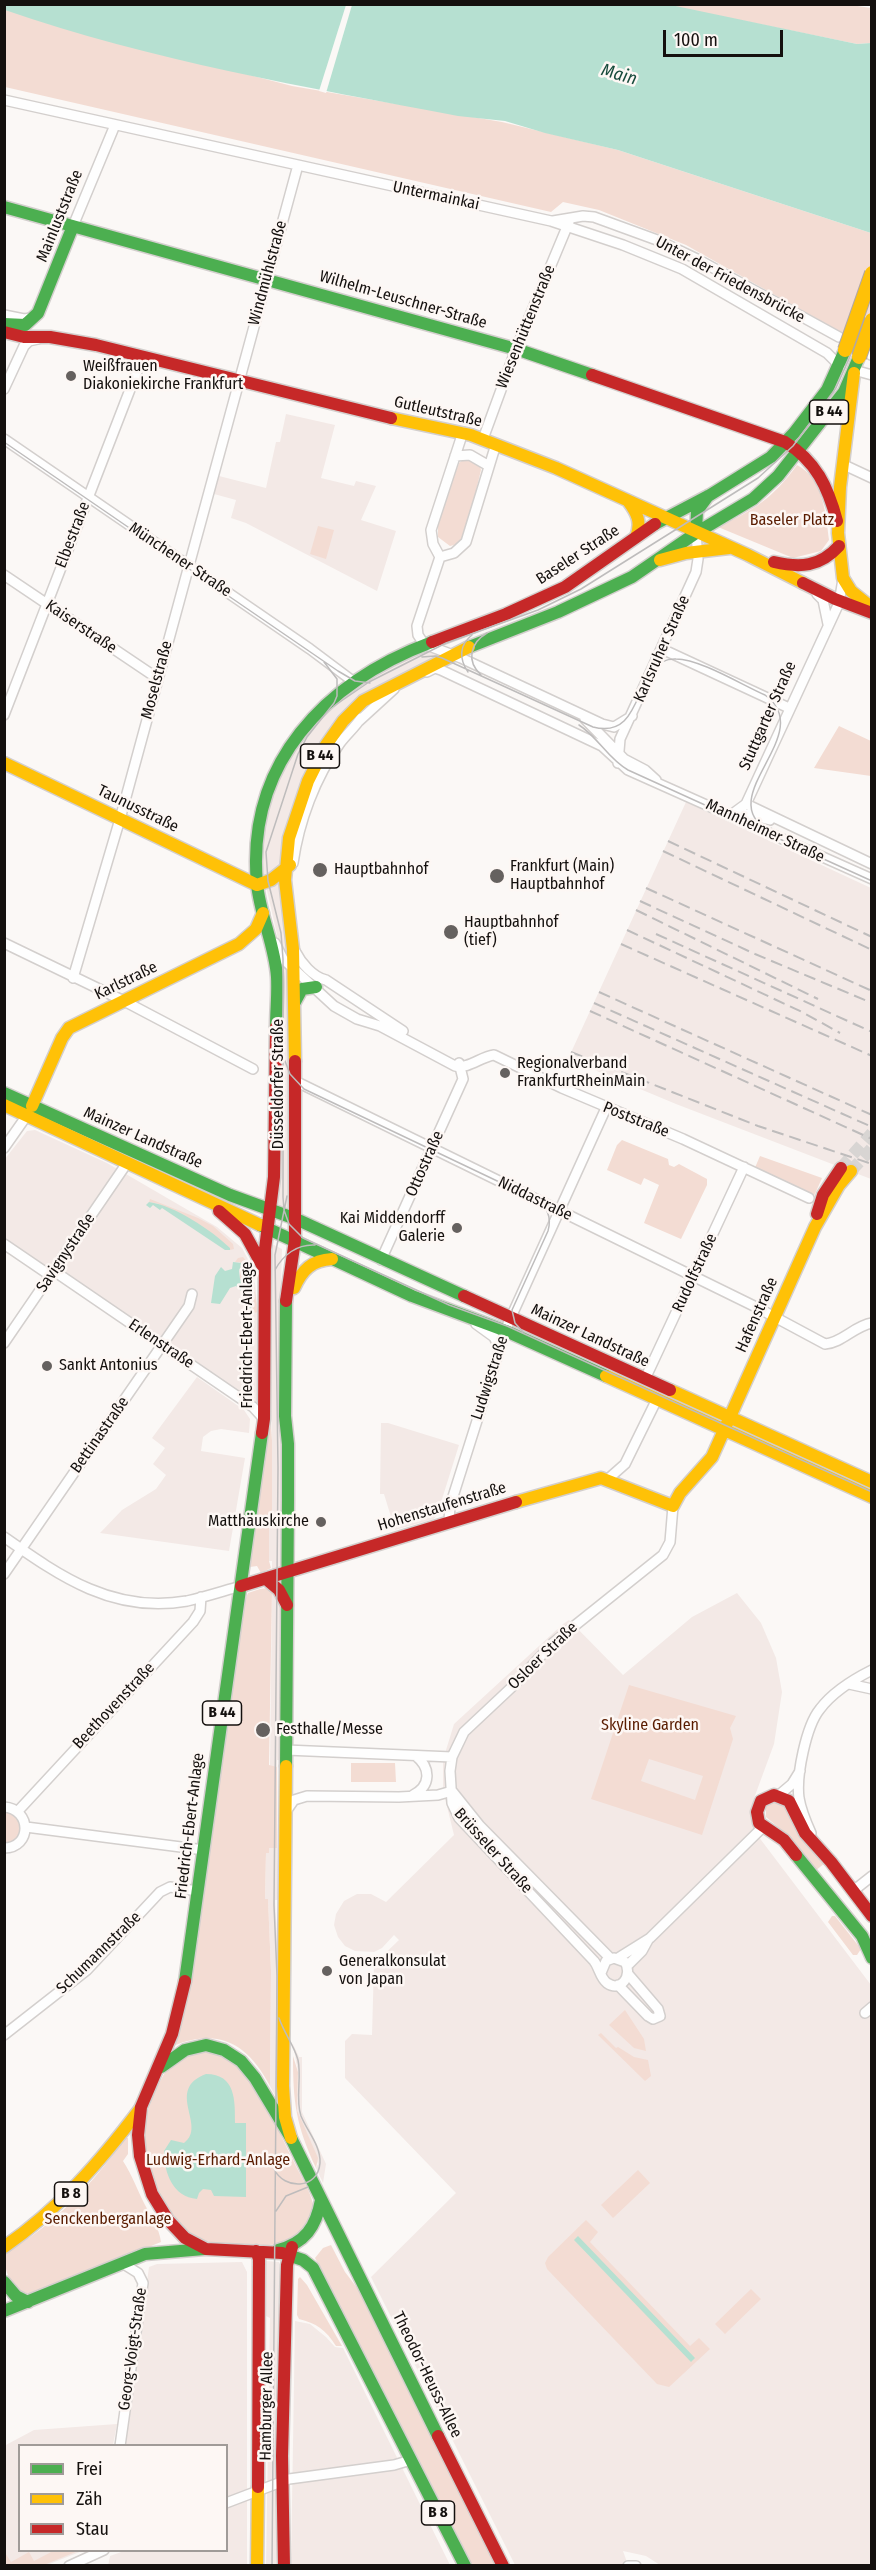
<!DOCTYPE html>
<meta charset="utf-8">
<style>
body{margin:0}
#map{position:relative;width:876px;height:2570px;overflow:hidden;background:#fbf8f6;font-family:"Fira Sans Condensed",sans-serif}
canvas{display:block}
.frame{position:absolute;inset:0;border:6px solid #14100e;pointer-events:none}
.legend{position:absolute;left:18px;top:2444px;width:210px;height:108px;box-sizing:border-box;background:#fdf7f4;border:2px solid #a09b98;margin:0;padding:8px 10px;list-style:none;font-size:18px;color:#14100e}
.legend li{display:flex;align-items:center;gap:12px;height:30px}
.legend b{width:30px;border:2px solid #a09b98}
.scale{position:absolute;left:663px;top:30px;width:120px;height:27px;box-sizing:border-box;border:3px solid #14100e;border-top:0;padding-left:8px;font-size:18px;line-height:21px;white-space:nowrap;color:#14100e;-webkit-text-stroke:4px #fdf7f4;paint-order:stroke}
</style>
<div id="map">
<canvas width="876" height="2570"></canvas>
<div class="frame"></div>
<ul class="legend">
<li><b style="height:8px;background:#4caf50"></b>Frei</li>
<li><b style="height:8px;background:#ffc107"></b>Zäh</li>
<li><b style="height:8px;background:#c62828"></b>Stau</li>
</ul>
<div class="scale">100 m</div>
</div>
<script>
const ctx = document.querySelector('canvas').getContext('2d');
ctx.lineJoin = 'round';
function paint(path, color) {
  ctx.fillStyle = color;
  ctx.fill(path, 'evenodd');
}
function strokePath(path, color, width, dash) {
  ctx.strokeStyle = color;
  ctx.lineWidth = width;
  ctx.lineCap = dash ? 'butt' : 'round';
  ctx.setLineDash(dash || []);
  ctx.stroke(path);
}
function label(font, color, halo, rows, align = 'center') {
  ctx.font = font + ' "Fira Sans Condensed",sans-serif';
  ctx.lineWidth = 5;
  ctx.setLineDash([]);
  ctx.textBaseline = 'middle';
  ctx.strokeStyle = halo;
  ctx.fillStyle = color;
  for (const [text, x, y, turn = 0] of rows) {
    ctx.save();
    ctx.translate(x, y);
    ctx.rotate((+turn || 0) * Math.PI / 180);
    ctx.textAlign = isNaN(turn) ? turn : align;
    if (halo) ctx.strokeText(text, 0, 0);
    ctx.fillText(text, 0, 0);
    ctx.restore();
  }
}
const built = new Path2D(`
 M 286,414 L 335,425 L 321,478 L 354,486 L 356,481 L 376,486 L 361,520 L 396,531 L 377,591 L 246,523 L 231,518 L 236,500 L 214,494 L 219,476 L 266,488 L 276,442 L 280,442 Z
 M 421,651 L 441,654 L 358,700 L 280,864 L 271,875 L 264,878 L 263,835 L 266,815 L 279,777 L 295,749 L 329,708 L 370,678 Z
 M 686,802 L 871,888 L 871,1179 L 676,1104 L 568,1059 Z
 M 281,880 L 289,935 L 291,1214 L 273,1204 L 280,948 L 266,886 Z
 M 35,1130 L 107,1163 L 217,1227 L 242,1248 L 252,1267 L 255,1284 L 258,1312 L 259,1401 L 253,1405 L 158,1335 L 53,1264 L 46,1267 L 5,1240 L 4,1160 L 27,1131 Z
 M 270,1243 L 282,1249 L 278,1392 L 282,1427 L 279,1698 L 282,1717 L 281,1760 L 277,1760 L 278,1900 L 275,1900 L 279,1972 L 279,2103 L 270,2086 L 271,1971 L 268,1900 L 265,1899 L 266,1853 L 269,1852 L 272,1590 L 272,1561 L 269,1561 L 269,1519 L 272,1519 Z
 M 197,1377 L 244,1410 L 250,1419 L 249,1433 L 221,1429 L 211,1431 L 203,1437 L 201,1451 L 245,1458 L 229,1551 L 100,1533 L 122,1510 L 156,1489 L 166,1475 L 153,1464 L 165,1448 L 152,1438 Z
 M 381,1423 L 388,1423 L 459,1445 L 437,1515 L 434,1519 L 395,1530 L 384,1494 L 380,1494 Z
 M 737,1593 L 761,1623 L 776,1658 L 782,1692 L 774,1744 L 753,1801 L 755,1832 L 871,1985 L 871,2565 L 660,2565 L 646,2556 L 623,2551 L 628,2565 L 515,2565 L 371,2277 L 456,2193 L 345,2078 L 345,2041 L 352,2034 L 372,2035 L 374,1964 L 399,1940 L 394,1935 L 382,1948 L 374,1952 L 355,1951 L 345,1946 L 338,1937 L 334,1925 L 336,1914 L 344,1901 L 357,1894 L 371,1894 L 386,1902 L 454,1835 L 443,1790 L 443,1760 L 454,1724 L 563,1624 L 569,1620 L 623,1675 L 692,1617 Z
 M 293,2044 L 299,2057 L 302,2057 L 302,2112 L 326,2164 L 323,2183 L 316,2168 L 318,2164 L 297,2110 L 298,2072 Z
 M 266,2261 L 279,2262 L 280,2274 L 276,2566 L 266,2565 L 270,2318 L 266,2316 Z
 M 242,2262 L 247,2272 L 247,2565 L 108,2566 L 110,2556 L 124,2551 L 226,2550 L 226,2446 L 125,2445 L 149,2267 L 157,2264 Z
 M 295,2321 L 310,2324 L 326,2337 L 335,2347 L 343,2348 L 450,2565 L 291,2565 Z
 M 117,2424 L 113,2445 L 20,2446 L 20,2550 L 82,2551 L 47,2565 L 5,2565 L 4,2446 L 34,2430 Z`);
const green = new Path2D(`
 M 844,4 L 871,8 L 871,43 L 857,44 L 666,5 Z
 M 5,8 L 50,23 L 292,86 L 502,122 L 618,150 L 871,233 L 871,349 L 686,245 L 599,210 L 563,202 L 551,212 L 5,87 Z
 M 465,458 L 480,466 L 481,470 L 465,537 L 458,544 L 450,546 L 438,537 L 438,522 L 459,463 Z
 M 797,465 C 823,478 826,514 829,540 L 821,551 L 793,558 L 718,527 C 754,510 773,498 797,465 Z
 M 318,526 L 334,530 L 326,559 L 310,554 Z
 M 839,726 L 871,741 L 871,776 L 814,768 Z
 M 622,1140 L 668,1159 L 669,1165 L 674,1167 L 679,1164 L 707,1179 L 707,1185 L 681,1239 L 644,1223 L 659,1185 L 644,1178 L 641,1185 L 607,1170 L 617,1145 Z
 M 760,1156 L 822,1178 L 814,1196 L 754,1170 Z
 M 150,1199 L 198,1218 L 213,1226 L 233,1244 L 234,1249 L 230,1250 L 230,1248 L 159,1204 L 149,1202 Z
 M 243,1257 L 247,1262 L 245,1279 L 251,1268 L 258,1312 L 254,1313 L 250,1312 L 244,1283 L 240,1279 L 240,1262 L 235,1262 L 238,1258 Z
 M 269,1404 L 272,1441 L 272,1519 L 269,1520 L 269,1561 L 271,1568 L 261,1573 L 257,1566 L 250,1567 Z
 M 269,1588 L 272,1590 L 269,1765 L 277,1767 L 277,1848 L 269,1848 L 269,1853 L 266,1853 L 265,1899 L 268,1899 L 271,1971 L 270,2086 C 248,2044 219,2027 173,2046 L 204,1883 L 243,1605 L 248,1593 L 260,1589 Z
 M 629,1685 L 736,1716 L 730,1728 L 733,1739 L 702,1835 L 591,1799 ZM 649,1759 L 703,1776 L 695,1800 L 641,1781 Z
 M 351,1763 L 395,1763 L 396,1782 L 351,1782 Z
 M 783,1800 L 808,1847 L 825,1863 L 815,1871 L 784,1832 L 766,1817 L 766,1807 L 769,1802 Z
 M 5,1812 L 19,1817 L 22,1828 C 19,1837 16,1843 5,1843 Z
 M 832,1916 L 835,1916 L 861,1949 L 857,1955 L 853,1955 L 828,1922 Z
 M 625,2010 L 644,2039 L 646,2051 L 634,2048 L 609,2025 Z
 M 601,2033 L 616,2048 L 618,2047 L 634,2057 L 648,2060 L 651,2076 L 645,2081 L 598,2035 Z
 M 204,2051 L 235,2059 C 245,2074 256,2089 265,2105 C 276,2123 284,2143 294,2162 C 300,2175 310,2190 313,2204 C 315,2217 305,2236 292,2241 C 273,2248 214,2247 197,2238 C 173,2225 159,2196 152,2172 C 144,2149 141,2128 150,2105 C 162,2074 169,2057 204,2051 Z
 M 293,2056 L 298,2072 L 297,2110 L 318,2158 L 316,2168 C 296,2125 293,2103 293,2056 Z
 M 125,2138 L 128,2138 L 128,2154 L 123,2161 C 132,2175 137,2189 144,2203 C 151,2217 159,2227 161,2242 L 31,2294 C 10,2291 5,2272 4,2254 C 53,2226 93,2184 125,2138 Z
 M 638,2170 L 650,2183 L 613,2218 L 601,2205 Z
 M 586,2220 L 598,2232 L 590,2242 L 690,2346 L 699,2338 L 710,2349 L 669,2387 L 657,2384 L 547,2269 L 545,2263 L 548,2257 ZM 574,2240 L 694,2358 L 691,2361 Z
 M 331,2245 L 345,2272 L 361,2293 L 495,2565 L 470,2565 L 315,2258 L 323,2248 Z
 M 300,2277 L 307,2285 L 342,2346 L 336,2346 C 326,2330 316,2323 299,2319 L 297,2315 L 298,2279 Z
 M 751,2289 L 761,2299 L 725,2334 L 715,2324 Z
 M 4,2551 L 11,2562 L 29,2552 L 34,2561 L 53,2551 L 78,2551 L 44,2565 L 7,2565 L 5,2561 Z`);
const water = new Path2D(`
 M 666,4 L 857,44 L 871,43 L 871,233 L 618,150 L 545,133 L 505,121 L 458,116 C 306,87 152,61 5,10 L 4,5 Z
 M 149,1202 C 175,1206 210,1229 230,1248 L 230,1250 L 225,1250 L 162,1208 L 160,1210 L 153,1205 L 150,1208 L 146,1205 Z
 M 233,1262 L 242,1263 L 239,1271 L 240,1279 L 247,1282 L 249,1287 L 252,1310 L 249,1309 L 244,1294 L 236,1286 L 230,1288 L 220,1304 L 211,1303 L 215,1276 L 221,1267 L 225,1271 L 232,1269 Z
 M 206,2074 C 236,2074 235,2101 235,2123 L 246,2123 L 246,2197 L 214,2196 L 211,2190 L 203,2189 L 199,2193 L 197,2199 C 173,2197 164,2173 164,2151 L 171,2140 L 184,2143 C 208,2126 164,2090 206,2074 Z
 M 578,2236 L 695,2358 L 691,2362 L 574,2240 Z`);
const pier = new Path2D(`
 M 346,5 L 352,5 L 326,93 L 319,91 Z`);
const secondaryTunnel = new Path2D(`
 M 841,1168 L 872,1133
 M 851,1171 L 872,1148`);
const street = new Path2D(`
 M 4,100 L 551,221 L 623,245 L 682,269 L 827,353 L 840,366
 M 553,221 L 583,216 L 594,217 L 657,240 L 697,259 L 839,337
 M 73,226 L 115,125
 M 4,315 L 24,319 L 31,318
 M 871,355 L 872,355
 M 854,370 L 872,375
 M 4,389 L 24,346 L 29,341 L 38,339
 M 463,432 L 431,530 L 433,544 L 440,557 L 454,553 L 466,542 L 496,444
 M 4,439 L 310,649 L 354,682
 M 483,439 L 516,349 L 569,222
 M 455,456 L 470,455 L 489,466
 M 842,464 L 872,478
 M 440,557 L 417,626 L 418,635 L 424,644 L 461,658 L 602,724 L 614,727 L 632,716
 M 4,575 L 157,678
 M 817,594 L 823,600 L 828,624
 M 662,649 L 789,708
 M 427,672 L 435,668 L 441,670 L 602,746 L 628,770 L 872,879
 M 4,715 L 143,356
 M 585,719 L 624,759 L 645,770 L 656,780
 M 359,721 L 394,689
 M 618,763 L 620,739 L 696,572 L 698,559 L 696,533
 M 746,804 L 872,864
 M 738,812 L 770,820
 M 731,815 L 746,804 L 839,603 L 843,579
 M 293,863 C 299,821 315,778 340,743 C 347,734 355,727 361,718
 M 4,943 L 124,1001 L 253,1069
 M 275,943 L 283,959 L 334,1006 L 357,1019 L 380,1026 L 455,1066 C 469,1069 480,1057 494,1055 L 562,1088 L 683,1139 L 809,1198
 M 295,951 C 301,963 313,977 326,980 L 403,1031
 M 73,978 L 120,819 L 298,165
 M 295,1081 L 756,1307 L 825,1344 C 842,1343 854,1326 872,1323
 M 4,1148 L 30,1111
 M 4,1244 L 51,1276
 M 381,1260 L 463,1079 L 459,1063
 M 54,1271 L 253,1407 L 264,1419
 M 476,1324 L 494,1337 L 499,1347
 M 4,1343 L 127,1163
 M 645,1379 L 744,1167
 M 608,1479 L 625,1464 L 657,1399
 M 449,1521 L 450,1506 L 507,1326 L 606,1108
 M 4,1537 C 61,1577 114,1614 187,1601 C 205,1597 223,1591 241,1586
 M 4,1574 L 189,1306 L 192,1294
 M 849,1684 L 872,1689
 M 286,1750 L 452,1757
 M 452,1791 L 480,1826 L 611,1959
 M 413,1795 C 431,1786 431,1768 416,1756
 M 779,1795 L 792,1784 L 800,1771
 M 4,1807 C 32,1809 32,1848 4,1848
 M 287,1810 L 294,1800 L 307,1796 L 399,1797 L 438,1795 L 452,1791
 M 18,1811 L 193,1622 L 200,1611 L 201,1597
 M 26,1827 L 204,1850
 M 811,1833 C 806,1822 801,1810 799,1798 C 796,1776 806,1726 820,1709 C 832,1693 854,1679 872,1670
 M 853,1891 L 872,1876
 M 618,1958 L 650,1938 L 763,1827
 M 627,1966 L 642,1951 L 648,1940
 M 601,1973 L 606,1961 L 614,1958 L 625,1962 C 633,1975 621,1993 607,1983 C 600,1978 599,1967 594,1961 L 459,1818 L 452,1803 L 450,1771 L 452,1757 L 464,1732 L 513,1686 L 553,1643 L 663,1555 L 670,1542 L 673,1506
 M 618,1985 L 648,2016 L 653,2019 L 660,2016 L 658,2009 L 628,1974
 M 865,2013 L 872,2007
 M 4,2035 L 87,1970 L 160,1892 L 170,1887 L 198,1891
 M 120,2446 L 143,2283 L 138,2273 L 122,2263
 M 226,2503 L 289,2479 L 394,2465 L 411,2460
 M 69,2566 L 104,2550
 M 628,2566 L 636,2566`);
const fast = new Path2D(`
 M 4,207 L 516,349 L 592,375
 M 4,324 L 25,325 L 38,313 L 73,226
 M 655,524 L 710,495 L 771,457 L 794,433 L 827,390 L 845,350
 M 696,533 L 697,511 L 708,496
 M 469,647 L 558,612 L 632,577 L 696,533 L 753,499 L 778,476 L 844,392 L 859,357
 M 295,1002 L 302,989 L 316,987
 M 276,1027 C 276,1011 278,993 277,977 C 275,946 260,915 257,884 C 246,763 325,682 432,642
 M 4,1093 L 230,1195 L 296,1219 L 464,1296
 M 260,1225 L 412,1296 L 506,1331 L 606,1376
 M 286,1766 L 288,1500 L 288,1444 L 285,1416 L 286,1301
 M 796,1855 L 862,1936 L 872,1958
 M 185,1981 L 262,1433
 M 161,2067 L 185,2050 L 206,2045 L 224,2050 L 241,2061 L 255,2078 L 291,2138 L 438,2436
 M 278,2250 C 305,2243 316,2227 321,2200
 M 282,2253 L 303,2260 L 313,2268 L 465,2566
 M 4,2282 L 16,2296 L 28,2302
 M 4,2311 L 145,2254 L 204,2249`);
const slow = new Path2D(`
 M 854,373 L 840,487 L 838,533 L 843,578 L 851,591 L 872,608
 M 391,418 L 471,435 L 556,468 L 748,555 L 803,583
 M 628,501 C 637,513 642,522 636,537
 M 660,560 L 686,553 L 729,548
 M 4,763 L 257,885 L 271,880 L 290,865
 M 295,1061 L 293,949 L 285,880 L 289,838 L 308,781 L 326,745 L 343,721 L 363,701 L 469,647
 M 4,1105 L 260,1225
 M 32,1106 L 62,1038 L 69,1028 L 239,944 L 256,929 L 263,913
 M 294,1288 C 302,1270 312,1260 332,1259
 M 606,1376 L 872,1497
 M 670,1390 L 872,1482
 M 516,1502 L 601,1478 L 673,1506 L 680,1493 L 712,1457 L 815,1227 L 839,1185 L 851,1171
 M 286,1766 L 283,2086 L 285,2117 L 291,2138
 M 4,2247 C 59,2209 100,2162 140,2109
 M 257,2566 L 258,2487`);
const jam = new Path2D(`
 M 4,332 L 24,337 L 50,337 L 96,345 L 391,418
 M 592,375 L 785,442 C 816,461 828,487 837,521
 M 774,562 C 800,568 820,567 839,546
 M 803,583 L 835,599 L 872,613
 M 432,642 L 506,614 L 565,587 L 655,524
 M 219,1211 L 245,1234 L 262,1265
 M 817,1214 L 823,1195 L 841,1168
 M 464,1296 L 670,1390
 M 286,1301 L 295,1240 L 295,1061
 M 262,1433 L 264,1419 L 265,1249 L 274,1177 L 276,1027
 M 266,1579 L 279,1590 L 287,1605
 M 241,1586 L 516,1502
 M 796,1855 L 784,1840 L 759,1823 L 757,1812 L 761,1801 L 774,1795 L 789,1801 L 805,1833 L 831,1862 L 872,1916
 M 185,1981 L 172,2034 L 141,2107 L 138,2135 L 140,2156 L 152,2194 L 168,2220 L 185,2238 L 206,2249 L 282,2253
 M 256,2251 L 259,2259 L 258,2487
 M 438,2436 L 503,2566
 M 284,2566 L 282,2456 L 287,2265 L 292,2247`);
const tram = new Path2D(`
 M 4,442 L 338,671 L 355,681 L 370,683
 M 422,657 L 435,656 L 442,658 L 593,727 C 648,741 631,657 676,659 C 700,659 742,685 765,695 C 819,734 710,797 769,831
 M 324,662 L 337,679 L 337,696 L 334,703 L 307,737 L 298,754 L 266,852 L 268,881 L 281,933 L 283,959 L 283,1197 L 284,1210 L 289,1224 L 303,1238 L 449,1305 L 507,1326 L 872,1492
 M 468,672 C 459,659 459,645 472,635
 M 481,675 C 466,661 470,643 487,633
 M 334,706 L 369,682 L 446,643 L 538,610 L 581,589 L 758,478 L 793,446 L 836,388 L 849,359 L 872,290
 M 579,725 C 598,737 608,759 628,770 L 872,881
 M 285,1061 L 290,1074 L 304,1089 L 535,1199 C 547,1207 552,1216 548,1231 L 512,1310 L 515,1323 L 523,1332
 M 275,1270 C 283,1255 297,1244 315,1245
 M 274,2169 C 284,2190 318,2190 320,2163 C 321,2146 307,2131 301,2116 C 295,2098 302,2078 298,2060 C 294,2045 284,2033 279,2018
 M 276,2211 L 286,2196 L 308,2187
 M 272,2566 L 277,1976 L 274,1905 L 278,1468 L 275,1255 L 287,1196`);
const rail = new Path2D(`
 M 668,841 L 872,937
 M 663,851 L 872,950
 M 646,888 L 872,991
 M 640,901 L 755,954 L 872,1003
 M 636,910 L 818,999
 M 627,930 L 802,1012 L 840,1033
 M 656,934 L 872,1032
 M 621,944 L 872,1056
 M 599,992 L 872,1115
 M 594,1003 L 872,1127
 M 590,1011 L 872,1139
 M 571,1052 L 758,1126 L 872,1164`);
const slowBridge = new Path2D(`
 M 845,350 L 872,273
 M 859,357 L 872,320`);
const markers = [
 [71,376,6,"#65615f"],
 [320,870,8,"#65615f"],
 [497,876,8,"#65615f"],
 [451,932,8,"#65615f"],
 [505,1073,6,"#65615f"],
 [457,1228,6,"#65615f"],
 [47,1366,6,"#65615f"],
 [321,1522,6,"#65615f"],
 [263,1730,8,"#65615f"],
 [327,1971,6,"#65615f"]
];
const shields = [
 [829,412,39],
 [320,756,39],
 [222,1713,39],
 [71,2194,33],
 [438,2513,33]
];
const shieldNames = [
 ["B 44",829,412],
 ["B 44",320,756],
 ["B 44",222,1713],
 ["B 8",71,2194],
 ["B 8",438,2513]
];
const streetNames = [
 ["Untermainkai",436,196,12],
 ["Mainluststraße",60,216,-68],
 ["Windmühlstraße",268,273,-75],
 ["Unter der Friedensbrücke",730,280,28],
 ["Wilhelm-Leuschner-Straße",403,300,16],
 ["Wiesenhüttenstraße",526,327,-68],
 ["Gutleutstraße",438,412,13],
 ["Elbestraße",73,535,-69],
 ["Baseler Straße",578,555,-33],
 ["Münchener Straße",180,560,34],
 ["Kaiserstraße",81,627,34],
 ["Karlsruher Straße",662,649,-66],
 ["Moselstraße",157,680,-75],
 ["Stuttgarter Straße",768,716,-66],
 ["Taunusstraße",138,809,26],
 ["Mannheimer Straße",765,831,25],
 ["Karlstraße",126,981,-26],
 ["Düsseldorfer Straße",279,1084,-90],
 ["Poststraße",636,1120,22],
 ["Mainzer Landstraße",143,1138,24],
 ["Ottostraße",425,1164,-66],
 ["Niddastraße",535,1199,26],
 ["Savignystraße",66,1253,-56],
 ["Rudolfstraße",695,1273,-65],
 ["Hafenstraße",757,1315,-66],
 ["Friedrich-Ebert-Anlage",248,1335,-90],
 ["Mainzer Landstraße",590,1336,25],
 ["Erlenstraße",161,1344,34],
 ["Ludwigstraße",490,1378,-72],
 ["Bettinastraße",100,1435,-55],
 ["Hohenstaufenstraße",442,1507,-17],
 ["Osloer Straße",543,1656,-44],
 ["Beethovenstraße",114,1706,-47],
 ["Friedrich-Ebert-Anlage",190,1826,-83],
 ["Brüsseler Straße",493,1851,48],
 ["Schumannstraße",99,1953,-44],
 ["Georg-Voigt-Straße",133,2349,-82],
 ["Theodor-Heuss-Allee",427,2375,64],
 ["Hamburger Allee",267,2406,-89]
];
const poiNames = [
 ["Weißfrauen",83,367],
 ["Diakoniekirche Frankfurt",83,385],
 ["Frankfurt (Main)",510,867],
 ["Hauptbahnhof",510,885],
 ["Hauptbahnhof",334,870],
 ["Hauptbahnhof",464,923],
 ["(tief)",464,941],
 ["Regionalverband",517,1064],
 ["FrankfurtRheinMain",517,1082],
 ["Kai Middendorff",445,1219,"right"],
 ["Galerie",445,1237,"right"],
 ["Sankt Antonius",59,1366],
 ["Matthäuskirche",309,1522,"right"],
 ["Festhalle/Messe",276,1730],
 ["Generalkonsulat",339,1962],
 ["von Japan",339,1980]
];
const parkNames = [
 ["Baseler Platz",792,521],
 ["Skyline Garden",650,1726],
 ["Ludwig-Erhard-Anlage",218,2161],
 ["Senckenberganlage",108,2220]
];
const waterNames = [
 ["Main",619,75,16]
];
paint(built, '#f3e9e6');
paint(green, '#f3dcd3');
paint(water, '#b6e0d1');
paint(pier, '#fbf8f6');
strokePath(secondaryTunnel, '#d8d5d3', 12, [12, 6]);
strokePath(street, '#d3cfcd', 12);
strokePath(fast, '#d3cfcd', 15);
strokePath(slow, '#d3cfcd', 15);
strokePath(jam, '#d3cfcd', 15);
strokePath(street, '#fefefe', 9);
strokePath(fast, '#4caf50', 12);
strokePath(slow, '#ffc107', 12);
strokePath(jam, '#c62828', 12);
strokePath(tram, '#bebcbc', 1.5);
strokePath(rail, '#bebcbc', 2, [12, 6]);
strokePath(slowBridge, '#b2a8a3', 16, []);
strokePath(slowBridge, '#ffc107', 14);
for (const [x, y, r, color] of markers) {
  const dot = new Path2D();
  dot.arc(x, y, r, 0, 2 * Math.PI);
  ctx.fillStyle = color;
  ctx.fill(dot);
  strokePath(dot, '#fdf7f4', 2);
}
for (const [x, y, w] of shields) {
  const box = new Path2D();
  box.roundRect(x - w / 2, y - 12, w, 24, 4.5);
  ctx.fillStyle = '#fdf7f4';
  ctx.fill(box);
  strokePath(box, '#14100e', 1.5);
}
label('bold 15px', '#14100e', null, shieldNames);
label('16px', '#14100e', '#fdf7f4', streetNames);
label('16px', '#14100e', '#fdf7f4', poiNames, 'left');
label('16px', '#5a1c00', '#fdf7f4', parkNames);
label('italic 18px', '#184b3c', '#fdf7f4', waterNames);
</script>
